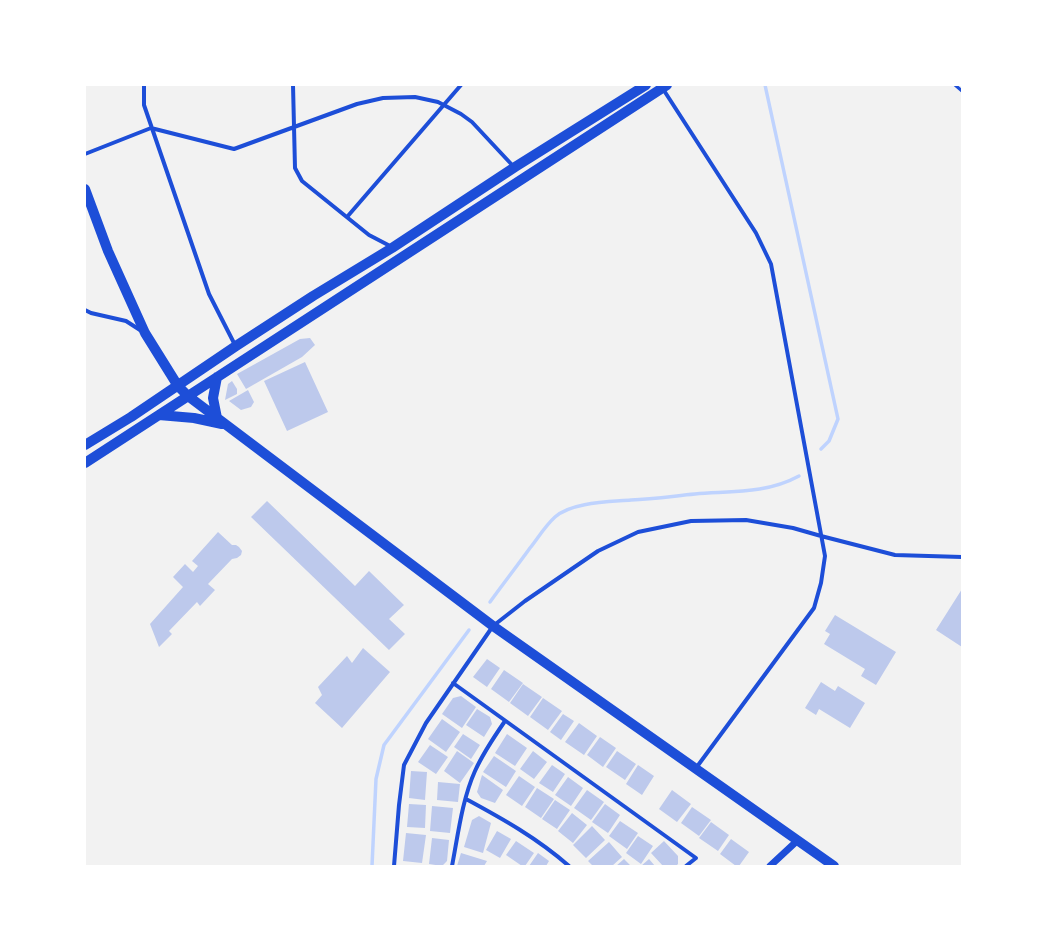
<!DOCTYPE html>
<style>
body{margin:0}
#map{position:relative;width:1047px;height:951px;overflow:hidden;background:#f2f2f2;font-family:Karla,sans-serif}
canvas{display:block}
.frame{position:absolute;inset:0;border:86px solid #fff;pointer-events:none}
</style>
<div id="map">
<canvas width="1047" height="951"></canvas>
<div class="frame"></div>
</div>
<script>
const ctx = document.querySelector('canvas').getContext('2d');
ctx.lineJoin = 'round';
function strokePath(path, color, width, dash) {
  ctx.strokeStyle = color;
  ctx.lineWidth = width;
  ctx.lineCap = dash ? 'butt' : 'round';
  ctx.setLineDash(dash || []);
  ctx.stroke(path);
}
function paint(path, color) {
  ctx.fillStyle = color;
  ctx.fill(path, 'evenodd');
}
const stream = new Path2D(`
 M 765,85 L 838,419 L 829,441 L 821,449
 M 490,602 C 503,584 517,566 530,548 C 538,538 545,526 555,517 C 572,502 609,502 631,500 C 653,499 674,496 695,494 C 731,491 766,494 799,476
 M 372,866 L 376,779 L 384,745 L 469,630`);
const building = new Path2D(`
 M 310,338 L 315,345 L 302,357 L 246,389 L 237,374 L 300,339 Z
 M 305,362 L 328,412 L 287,431 L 264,381 Z
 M 232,381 L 237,389 L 237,394 L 225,400 L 228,384 Z
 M 248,390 L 254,402 L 251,407 L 241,410 L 229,401 Z
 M 267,501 L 355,586 L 369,571 L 404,605 L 389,619 L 405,634 L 389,650 L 251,517 Z
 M 218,532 L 232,545 L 236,545 L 239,547 L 242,551 L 241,555 L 237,558 L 232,559 L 208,584 L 215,590 L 200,606 L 197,602 L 169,631 L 172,634 L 159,647 L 150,624 L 183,587 L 173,577 L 185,564 L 193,572 L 198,566 L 192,561 Z
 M 962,589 L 962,647 L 936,630 Z
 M 835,615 L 896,652 L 876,685 L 861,676 L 865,669 L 824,644 L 830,634 L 825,631 Z
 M 363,648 L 390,672 L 342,728 L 315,703 L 322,695 L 318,687 L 347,656 L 352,663 Z
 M 487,659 L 500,668 L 487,687 L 473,677 Z
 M 504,670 L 523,683 L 509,702 L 491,689 Z
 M 821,682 L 835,691 L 838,686 L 865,703 L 850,728 L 819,709 L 816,715 L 805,708 Z
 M 523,684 L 542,697 L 528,716 L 510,703 Z
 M 461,696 L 476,707 L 462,728 L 442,714 L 453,698 Z
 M 543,698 L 562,711 L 548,730 L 530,717 Z
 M 477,709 L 490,717 L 492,724 L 484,737 L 466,725 Z
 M 563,714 L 574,721 L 561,740 L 550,732 Z
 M 442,719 L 460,732 L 446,752 L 428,739 Z
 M 579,723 L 597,736 L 584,755 L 565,742 Z
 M 463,734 L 480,745 L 471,759 L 454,747 Z
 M 507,734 L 527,748 L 515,766 L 495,753 Z
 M 600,737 L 616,748 L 603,767 L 587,755 Z
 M 430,745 L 448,757 L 436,774 L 418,762 Z
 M 457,751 L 474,763 L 460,783 L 444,771 Z
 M 533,751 L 547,762 L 534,779 L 520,769 Z
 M 617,751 L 636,764 L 625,780 L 606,767 Z
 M 494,756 L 516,771 L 506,787 L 483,772 Z
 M 552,765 L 565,774 L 553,792 L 539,783 Z
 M 638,765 L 654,776 L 642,795 L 626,784 Z
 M 411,771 L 427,772 L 425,800 L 409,798 Z
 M 482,775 L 503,790 L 495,803 L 481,798 L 477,792 Z
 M 519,776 L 535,787 L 522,806 L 506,795 Z
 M 568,777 L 583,788 L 571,806 L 555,795 Z
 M 438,782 L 460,784 L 458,802 L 437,800 Z
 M 537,788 L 554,799 L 541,818 L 525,807 Z
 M 587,790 L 604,802 L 591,820 L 574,808 Z
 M 672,790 L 691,804 L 677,822 L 659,809 Z
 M 555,800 L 570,810 L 557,829 L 542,819 Z
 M 409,804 L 426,805 L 425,828 L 407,827 Z
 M 605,804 L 620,815 L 608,833 L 592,822 Z
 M 432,806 L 453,808 L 450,833 L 430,831 Z
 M 692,807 L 711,820 L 699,836 L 681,823 Z
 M 572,813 L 587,825 L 573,843 L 558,831 Z
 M 479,816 L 491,823 L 483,853 L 464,847 L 472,820 Z
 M 620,821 L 638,833 L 627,849 L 609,836 Z
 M 711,822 L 729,835 L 718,851 L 699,838 Z
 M 592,826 L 605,840 L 586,858 L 573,845 Z
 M 497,831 L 511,839 L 500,858 L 486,850 Z
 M 406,833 L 426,835 L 422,863 L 403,861 Z
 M 638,836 L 653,846 L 641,864 L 626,853 Z
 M 432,838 L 449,840 L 447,861 L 442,866 L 429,864 Z
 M 731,839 L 749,852 L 739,866 L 736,866 L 720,854 Z
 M 516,841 L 534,853 L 525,866 L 522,866 L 506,855 Z
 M 664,841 L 678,856 L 678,864 L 676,866 L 663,866 L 651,853 Z
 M 609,842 L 622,857 L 612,866 L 593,866 L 588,861 Z
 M 461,853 L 487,861 L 484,866 L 457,866 Z
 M 538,853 L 549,861 L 546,866 L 529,866 Z
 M 624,859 L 631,866 L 616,866 Z
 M 649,859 L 655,866 L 641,866 Z`);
const service = new Path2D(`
 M 955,85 L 962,91`);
const minor = new Path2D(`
 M 144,85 L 144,105 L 209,294 L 235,345
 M 293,85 L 295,168 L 302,181 L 369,235 L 392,247
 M 663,89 L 756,233 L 771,264 L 825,556 L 821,583 L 814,608 L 696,768
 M 85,154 L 151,128 L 234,149 L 357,104 L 383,98 L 415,97 L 438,102 L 461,114 L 472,122 L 514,167
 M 347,217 L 461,85
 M 85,310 L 91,313 L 126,321 L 140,330
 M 453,683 L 696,858 L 686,866
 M 466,799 C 503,819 537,838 569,866
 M 394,866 L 399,805 L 404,765 L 426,723 L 493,626 L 525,601 L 598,551 L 638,532 L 691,521 L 746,520 L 793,528 L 821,536 L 895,555 L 962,557
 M 452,866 C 458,835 462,800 475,771 C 483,753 494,737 505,721`);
const tertiary = new Path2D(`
 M 770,866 L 798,840`);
const primary = new Path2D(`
 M 85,189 L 108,251 L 145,333 L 178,386 L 188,396 L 493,626 L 834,866
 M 217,377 L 213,398 L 217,418
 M 159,415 L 194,418 L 222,424
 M 85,445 L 131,417 L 236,346 L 313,296 L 392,248 L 515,167 L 646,85
 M 85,463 L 667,85`);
strokePath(stream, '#bfd3fe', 3.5);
paint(building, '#bdc9ec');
strokePath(service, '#1d4ed8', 3);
strokePath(minor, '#1d4ed8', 4);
strokePath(tertiary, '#1d4ed8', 7);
strokePath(primary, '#1d4ed8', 10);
</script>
